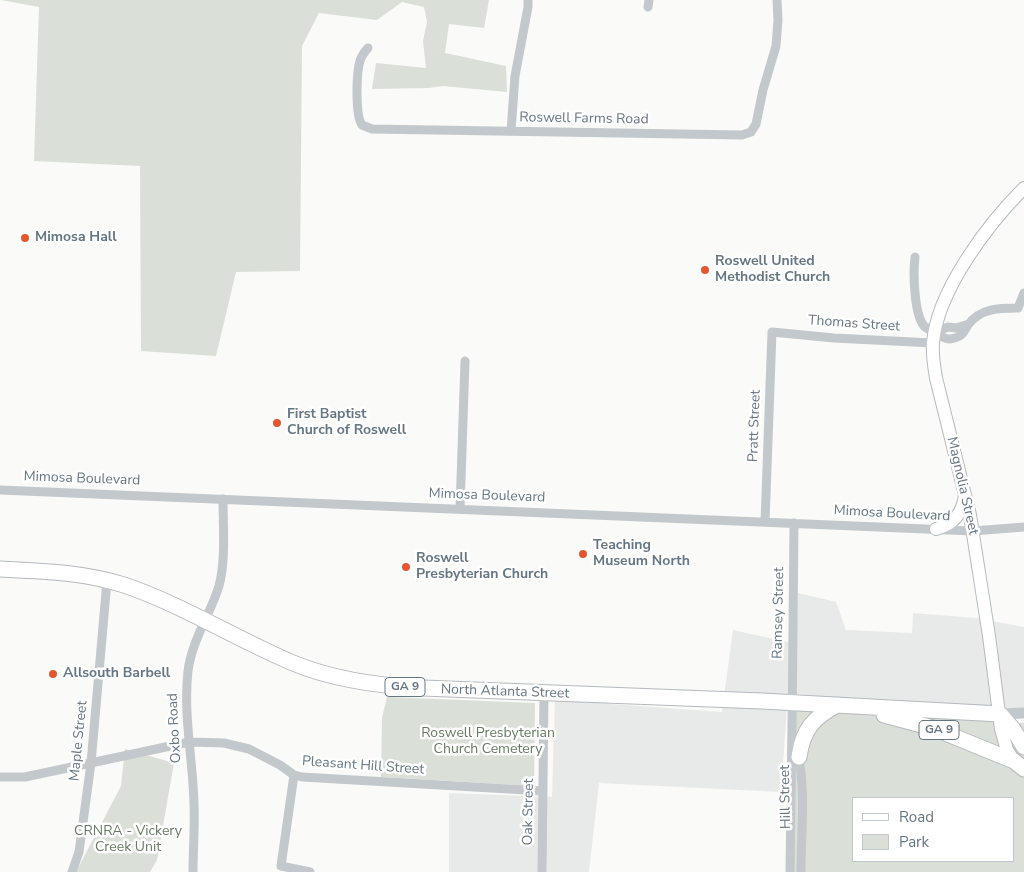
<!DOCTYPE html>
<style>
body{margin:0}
#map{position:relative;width:1024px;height:872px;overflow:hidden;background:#fafaf8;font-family:"Nunito Sans",sans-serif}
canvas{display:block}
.legend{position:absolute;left:852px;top:797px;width:162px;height:65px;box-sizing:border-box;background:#fff;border:1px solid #c1c8cd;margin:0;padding:6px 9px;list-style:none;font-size:15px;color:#657683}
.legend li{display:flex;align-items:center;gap:10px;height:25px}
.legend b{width:25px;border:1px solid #c1c8cd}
</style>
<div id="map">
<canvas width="1024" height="872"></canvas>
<ul class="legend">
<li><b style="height:6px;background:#fff"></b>Road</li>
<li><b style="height:14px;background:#dadfd7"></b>Park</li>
</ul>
</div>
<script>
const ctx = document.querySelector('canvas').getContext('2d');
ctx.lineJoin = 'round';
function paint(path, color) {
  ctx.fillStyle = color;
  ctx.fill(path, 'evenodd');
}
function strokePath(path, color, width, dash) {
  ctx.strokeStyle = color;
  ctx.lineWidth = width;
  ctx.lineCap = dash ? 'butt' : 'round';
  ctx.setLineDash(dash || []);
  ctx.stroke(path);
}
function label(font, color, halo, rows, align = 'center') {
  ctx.font = font + ' "Nunito Sans",sans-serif';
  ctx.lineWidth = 5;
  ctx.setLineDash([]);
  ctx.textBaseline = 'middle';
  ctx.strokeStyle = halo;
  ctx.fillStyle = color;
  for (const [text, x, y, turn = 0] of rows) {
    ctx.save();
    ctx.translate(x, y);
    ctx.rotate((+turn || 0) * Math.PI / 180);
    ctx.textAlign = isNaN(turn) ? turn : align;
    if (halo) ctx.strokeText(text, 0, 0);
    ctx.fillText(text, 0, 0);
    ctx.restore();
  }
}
const built = new Path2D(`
 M 798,593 L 836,602 L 846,630 L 912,633 L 913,613 L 976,618 L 1024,627 L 1024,718 L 788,693 L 781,792 L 599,783 L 589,872 L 449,872 L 449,793 L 552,797 L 555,700 L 722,712 L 733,630 L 797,644 Z`);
const green = new Path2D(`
 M 1,0 L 489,0 L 484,28 L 449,24 L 445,53 L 506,66 L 507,92 L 443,86 L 429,88 L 372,89 L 376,63 L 426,68 L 423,41 L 427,22 L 424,7 L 402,2 L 377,20 L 319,13 L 302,46 L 300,271 L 236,272 L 216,356 L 141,351 L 140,166 L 34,161 L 39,7 Z
 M 387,697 L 535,703 L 534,786 L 381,777 L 382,718 Z
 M 793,710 L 1024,723 L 1024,872 L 794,872 ZM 853,798 L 1013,798 L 1013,861 L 853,861 Z
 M 125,749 L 174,763 L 157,860 L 150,872 L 76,872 L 121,786 Z`);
const minor = new Path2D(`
 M 648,7 L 649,0
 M 368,48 C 365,51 363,54 361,58 C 356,70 355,115 362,125 L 372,129 L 742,135 L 751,132 L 756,124 L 763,90 L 776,46 L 778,20 L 777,0
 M 511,131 L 515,76 L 528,7 L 528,0
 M 915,257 C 913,273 914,314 924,326 C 927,329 930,330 934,332 C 942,336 945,341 955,338 C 963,336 964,331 968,325 C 980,308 1000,308 1018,308 L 1024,293
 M 935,332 L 948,327 L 956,328 L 969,324
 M 0,490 L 973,531 L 1024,527
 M 460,509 L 465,361
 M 765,522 L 772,332 L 834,338 L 933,343
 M 798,754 C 806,789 801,835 801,872
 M 294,775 L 281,866 L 310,872
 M 0,777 L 25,777 L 189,742 L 224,743 L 249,749 L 280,765 L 294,775 L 302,777 L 543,791
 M 72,872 L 79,852 L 91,763 L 107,581
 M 193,872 C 193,849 195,826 194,804 C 193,760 183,715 188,671 C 192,640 210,615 219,586 C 226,560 223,525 223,499
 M 542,872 L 544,693
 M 790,872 C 792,756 793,639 794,523`);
const tertiary = new Path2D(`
 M 1000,714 L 1024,713`);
const secondary = new Path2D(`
 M 936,529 C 954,524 962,514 965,496
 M 1014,761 L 1007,750 L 1001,729 L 989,636 L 970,515 L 936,378 C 934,366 932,355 933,343 C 937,291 988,224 1024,188`);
const trunk = new Path2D(`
 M 0,569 C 42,571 83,572 124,585 C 183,605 236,639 293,663 C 334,680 380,686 423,688 L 762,701 L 1000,714 L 1013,729 L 1024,747
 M 884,715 L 933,728 L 1014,761 L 1024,769
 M 799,757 C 803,729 813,718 837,705`);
const markers = [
 [25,238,5,"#e4572e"],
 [705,270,5,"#e4572e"],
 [277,423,5,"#e4572e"],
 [583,554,5,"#e4572e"],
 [406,567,5,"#e4572e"],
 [53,674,5,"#e4572e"]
];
const shields = [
 [405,687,40],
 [939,730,40]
];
const shieldNames = [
 ["GA 9",405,687],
 ["GA 9",939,730]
];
const streetNames = [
 ["Roswell Farms Road",584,119,1],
 ["Thomas Street",854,324,4],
 ["Pratt Street",755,426,-88],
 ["Mimosa Boulevard",82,479,2],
 ["Magnolia Street",962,486,77],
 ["Mimosa Boulevard",487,496,2],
 ["Mimosa Boulevard",892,514,3],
 ["Ramsey Street",779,613,-89],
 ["North Atlanta Street",505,692,2],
 ["Oxbo Road",175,728,-93],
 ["Maple Street",79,741,-84],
 ["Pleasant Hill Street",363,766,4],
 ["Hill Street",786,797,-91],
 ["Oak Street",529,812,-89]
];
const poiNames = [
 ["Mimosa Hall",35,238],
 ["Roswell United",715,262],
 ["Methodist Church",715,278],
 ["First Baptist",287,415],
 ["Church of Roswell",287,431],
 ["Teaching",593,546],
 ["Museum North",593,562],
 ["Roswell",416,559],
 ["Presbyterian Church",416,575],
 ["Allsouth Barbell",63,674]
];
const parkNames = [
 ["Roswell Presbyterian",488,734],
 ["Church Cemetery",488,750],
 ["CRNRA - Vickery",128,832],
 ["Creek Unit",128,848]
];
paint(built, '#e8e9e9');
paint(green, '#dadfd7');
strokePath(secondary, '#b3babf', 14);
strokePath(trunk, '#b4b9bd', 17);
strokePath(minor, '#c3c8cc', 9);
strokePath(tertiary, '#c3c8cc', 11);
strokePath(secondary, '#fff', 12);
strokePath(trunk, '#fff', 15);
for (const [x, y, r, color] of markers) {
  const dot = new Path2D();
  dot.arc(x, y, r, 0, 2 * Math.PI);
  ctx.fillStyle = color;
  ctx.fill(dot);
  strokePath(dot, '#fff', 2);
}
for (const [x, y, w] of shields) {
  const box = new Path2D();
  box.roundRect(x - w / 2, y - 9.5, w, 19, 4);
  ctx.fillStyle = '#fff';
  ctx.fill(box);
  strokePath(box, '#657683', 1);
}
label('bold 12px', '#657683', null, shieldNames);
label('14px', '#657683', '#fff', streetNames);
label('bold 14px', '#657683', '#fff', poiNames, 'left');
label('14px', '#687a64', '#fff', parkNames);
</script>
